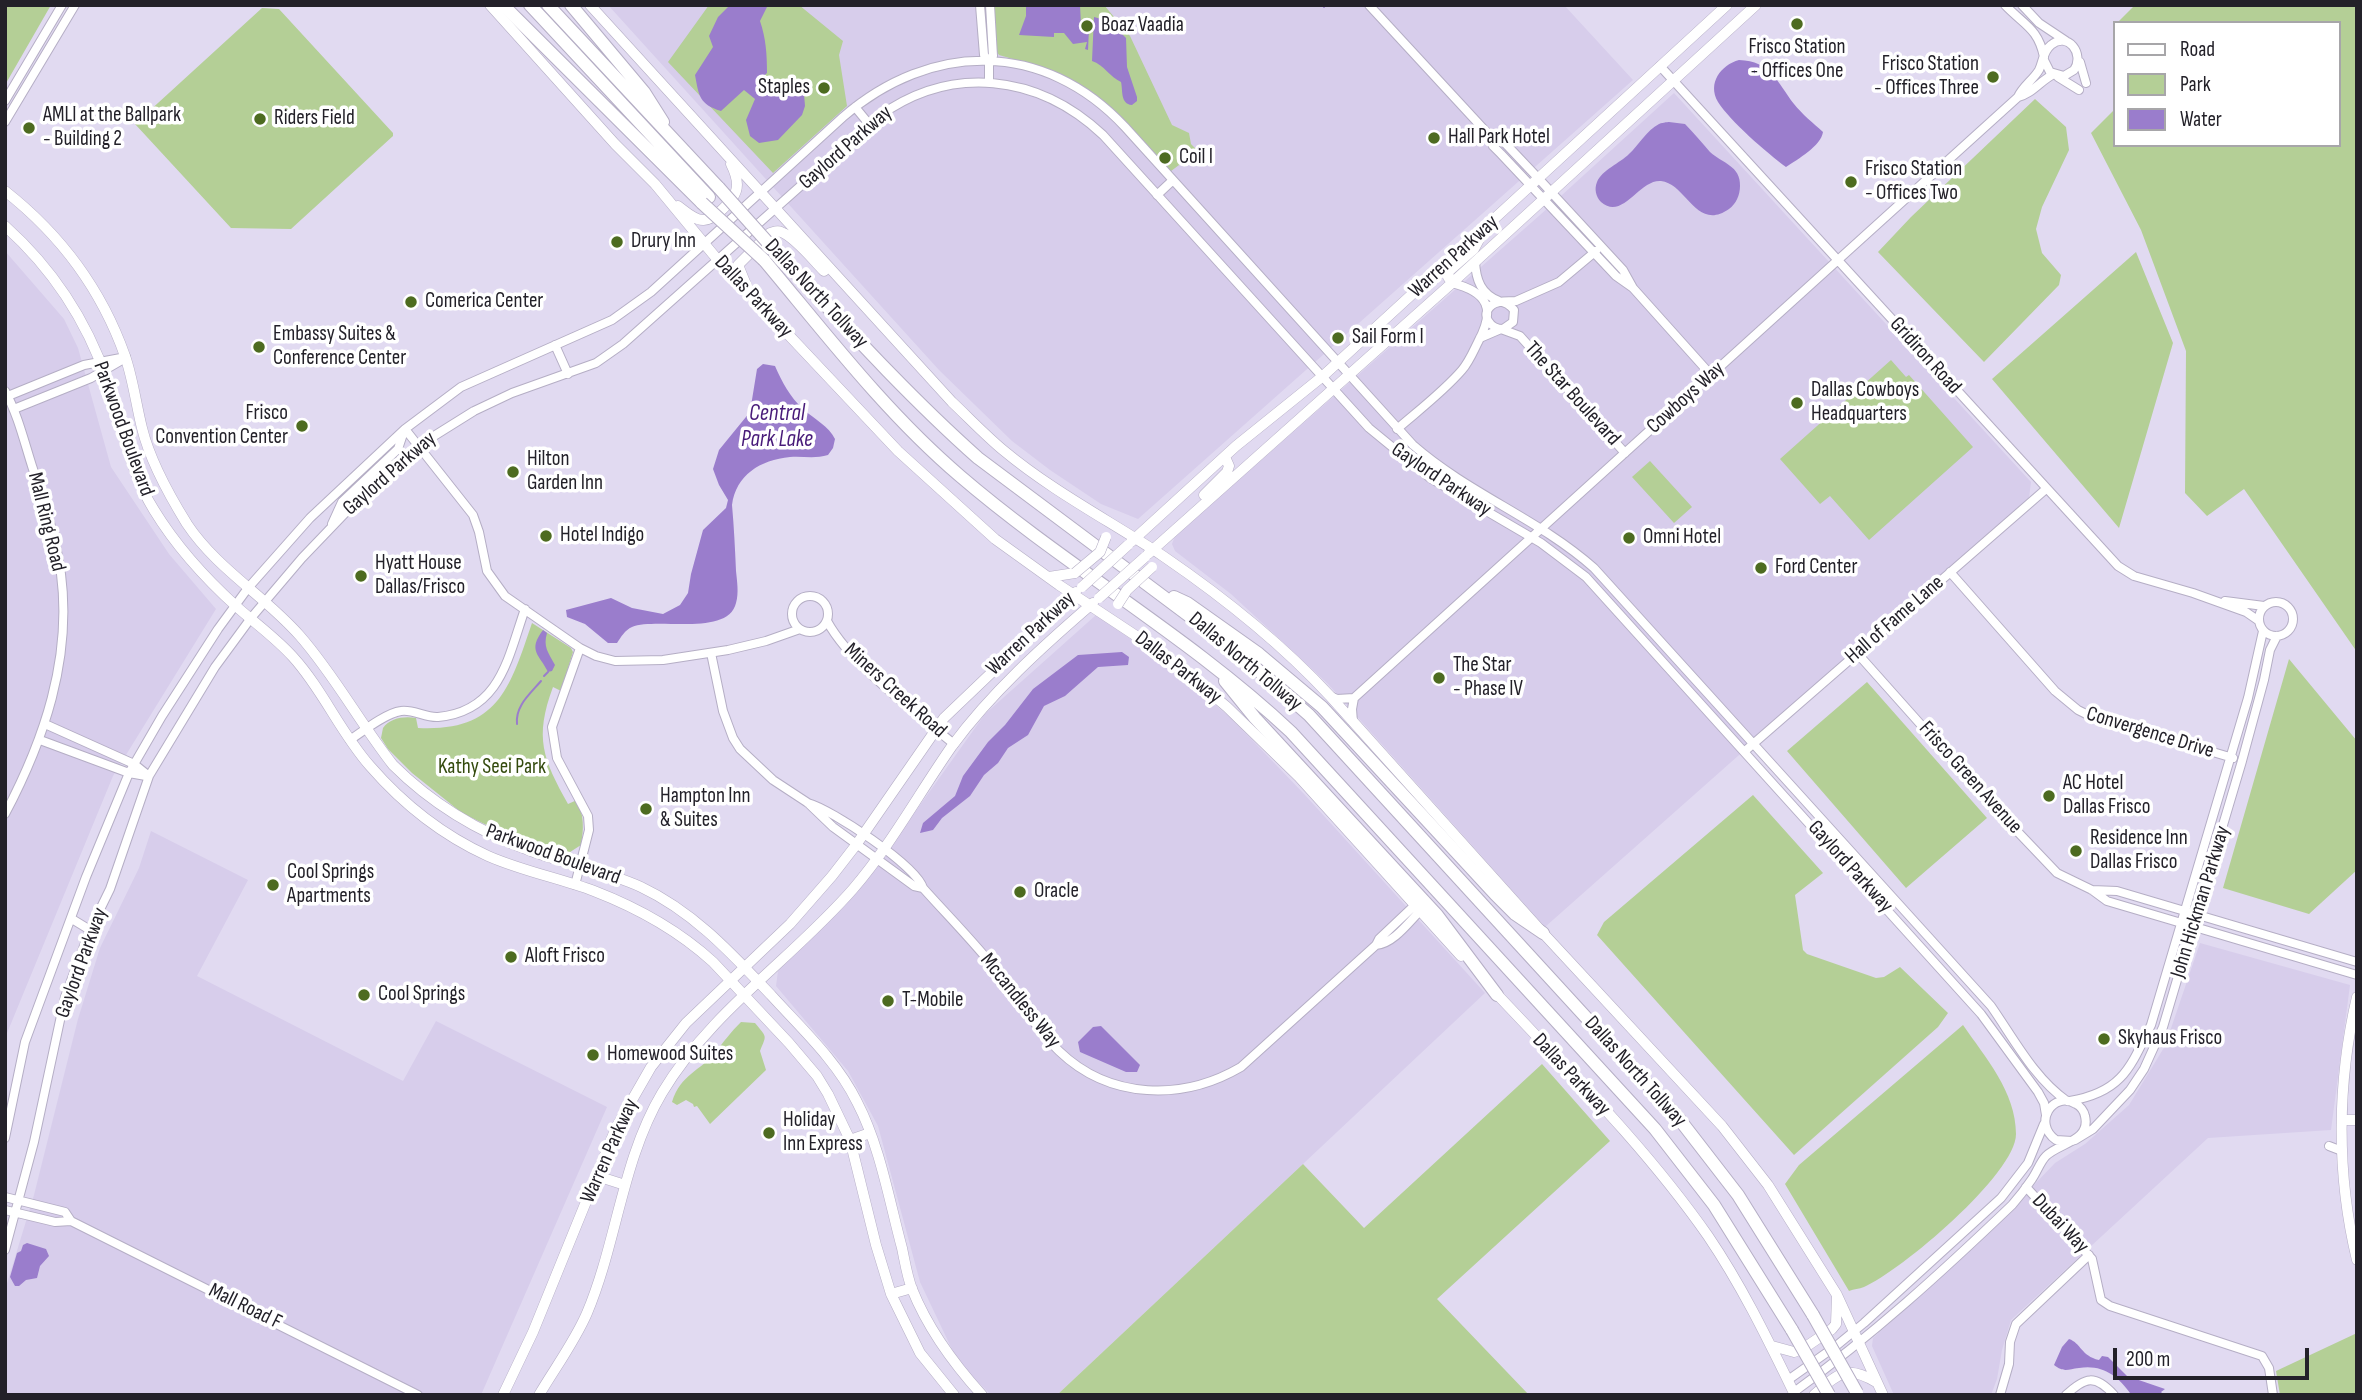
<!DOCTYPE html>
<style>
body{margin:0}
#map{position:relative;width:2362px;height:1400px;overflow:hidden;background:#e1daf1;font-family:"Sofia Sans Condensed",sans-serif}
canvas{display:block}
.frame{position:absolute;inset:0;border:7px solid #232129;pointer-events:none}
.legend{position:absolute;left:2113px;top:21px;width:228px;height:126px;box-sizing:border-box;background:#fff;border:2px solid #a7a6a9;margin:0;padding:9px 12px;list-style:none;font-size:21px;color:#232129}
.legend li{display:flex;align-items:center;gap:14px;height:35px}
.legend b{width:35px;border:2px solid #a7a6a9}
.scale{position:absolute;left:2113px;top:1348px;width:196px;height:32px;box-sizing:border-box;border:4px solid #232129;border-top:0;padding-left:9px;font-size:21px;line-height:24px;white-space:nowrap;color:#232129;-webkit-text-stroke:5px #fff;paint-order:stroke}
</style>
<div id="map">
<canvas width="2362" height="1400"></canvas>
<div class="frame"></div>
<ul class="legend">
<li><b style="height:9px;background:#fff"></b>Road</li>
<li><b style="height:19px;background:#b4cf96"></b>Park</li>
<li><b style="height:19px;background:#9a7dcc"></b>Water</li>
</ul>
<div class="scale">200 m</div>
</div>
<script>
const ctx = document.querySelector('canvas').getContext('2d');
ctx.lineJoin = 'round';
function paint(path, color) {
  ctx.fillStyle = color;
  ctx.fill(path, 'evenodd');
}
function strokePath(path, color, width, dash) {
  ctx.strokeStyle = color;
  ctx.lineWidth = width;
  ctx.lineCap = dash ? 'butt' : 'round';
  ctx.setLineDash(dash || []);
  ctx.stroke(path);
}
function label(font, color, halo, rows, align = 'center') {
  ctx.font = font + ' "Sofia Sans Condensed",sans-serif';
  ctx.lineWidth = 7;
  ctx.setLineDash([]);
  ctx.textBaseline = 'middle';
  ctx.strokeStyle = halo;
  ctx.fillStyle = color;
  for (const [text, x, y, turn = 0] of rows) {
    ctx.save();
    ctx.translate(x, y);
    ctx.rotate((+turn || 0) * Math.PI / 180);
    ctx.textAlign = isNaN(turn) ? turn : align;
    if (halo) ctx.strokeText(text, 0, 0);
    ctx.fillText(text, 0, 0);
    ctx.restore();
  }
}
const built = new Path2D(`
 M 608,5 L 1564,5 L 1633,80 L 1138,519 L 1101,504 L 1050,470 L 1012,441 L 939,370 Z
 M 1674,93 L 2031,482 L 2029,498 L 1545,927 L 1328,684 L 1231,594 L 1175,551 L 1172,544 L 1175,536 L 1540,215 Z
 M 5,251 L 64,319 L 78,348 L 111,467 L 169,554 L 216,609 L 113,776 L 5,1038 Z
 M 1096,615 L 1154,655 L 1231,718 L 1305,795 L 1485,993 L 1057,1395 L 991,1395 L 958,1362 L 920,1282 L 878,1126 L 848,1071 L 776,986 L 778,971 L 845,906 L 870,875 L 985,714 Z
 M 151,831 L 248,880 L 197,976 L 403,1081 L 436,1021 L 607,1107 L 481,1395 L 5,1395 L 5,1290 L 34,1195 L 78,1019 L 100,948 L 139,868 Z
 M 2200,943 L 2350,985 L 2331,1130 L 2208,1138 L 2011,1320 L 2002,1350 L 1997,1379 L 1991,1395 L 1894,1395 L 1872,1346 L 1873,1338 L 1986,1235 L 2055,1163 L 2085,1144 L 2129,1105 L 2165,1046 Z`);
const green = new Path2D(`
 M 5,5 L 51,5 L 5,85 Z
 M 709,5 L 799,5 L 843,41 L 839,55 L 847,106 L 773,173 L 668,62 Z
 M 993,5 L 1104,5 L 1130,36 L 1172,125 L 1189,133 L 1191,144 L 1198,151 L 1171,171 L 1112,108 L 1086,88 L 1054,71 L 999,55 L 997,52 Z
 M 2135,5 L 2357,5 L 2357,652 L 2244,489 L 2207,516 L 2185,493 L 2186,351 L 2141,230 L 2091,133 L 2115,109 L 2115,145 L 2339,145 L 2339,23 L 2117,23 Z
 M 262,8 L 279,9 L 393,133 L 393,136 L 291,229 L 231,228 L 135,124 Z
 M 2035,99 L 2066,127 L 2069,150 L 2042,207 L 2036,229 L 2042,253 L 2061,275 L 2059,285 L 1984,362 L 1878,252 L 1911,217 Z
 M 2136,252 L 2173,343 L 2119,528 L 1992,379 Z
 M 1891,360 L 1906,377 L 1909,375 L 1973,447 L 1869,540 L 1830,496 L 1820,504 L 1780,459 Z
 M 1650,461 L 1692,507 L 1674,523 L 1632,477 Z
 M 532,623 L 571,648 L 573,652 L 561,691 L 553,687 C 534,738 543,759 568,804 L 577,800 C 584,815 584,829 581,845 L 567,854 L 523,843 L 462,813 L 412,773 L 388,749 L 381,738 L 383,728 C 390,718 404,716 416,718 L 418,728 C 499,732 510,687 532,623 Z
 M 2289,659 L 2357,741 L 2357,870 L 2309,914 L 2223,888 Z
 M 1867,682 L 1987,818 L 1906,888 L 1787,751 Z
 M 1753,795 L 1823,873 L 1795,895 L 1803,950 L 1807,954 L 1876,978 L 1884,977 L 1900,967 L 1948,1013 L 1938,1027 L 1794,1155 L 1597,935 L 1604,922 Z
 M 741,1022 L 755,1023 C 767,1038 767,1034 760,1051 L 766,1070 L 710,1124 L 697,1106 L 694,1107 L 693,1104 L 686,1100 L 677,1105 L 672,1102 C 681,1074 700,1071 716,1052 C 724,1041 731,1032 741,1022 Z
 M 1963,1025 C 1985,1057 2016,1092 2016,1134 C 2016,1174 1901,1271 1864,1287 C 1859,1289 1854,1289 1849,1291 L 1785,1184 L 1799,1165 Z
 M 1542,1064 L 1610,1141 L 1437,1299 L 1529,1395 L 1057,1395 L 1303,1164 L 1364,1228 Z
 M 2357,1333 L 2357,1395 L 2280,1395 L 2276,1371 Z`);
const water = new Path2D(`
 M 730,5 L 768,5 L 760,21 C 766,39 767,54 767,73 L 757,82 L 761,90 L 795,88 L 804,94 L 805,106 L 802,115 L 778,140 L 759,143 L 750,136 L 746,120 L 755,99 L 744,90 L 721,111 C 699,104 699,96 695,75 L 713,47 L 709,36 L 718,17 Z
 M 1026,5 L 1080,5 L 1081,25 L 1084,30 L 1089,29 L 1088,50 L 1085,49 L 1087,42 L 1073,44 L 1064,33 L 1054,33 L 1054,37 L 1019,35 L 1026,16 Z
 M 1094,17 L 1109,21 L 1126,38 L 1127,67 L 1137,97 L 1137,101 L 1132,105 C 1120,104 1123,90 1121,82 C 1110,77 1104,65 1092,61 Z
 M 1739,60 C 1771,61 1777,82 1794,104 C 1802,114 1813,123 1823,132 C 1821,146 1798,159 1786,167 C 1767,153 1730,121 1718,102 C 1707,83 1721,65 1739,60 Z
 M 1669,122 L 1685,124 C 1694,133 1702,143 1710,152 C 1722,163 1741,166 1740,186 C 1740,195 1736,204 1729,209 C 1696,232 1687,184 1661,181 C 1639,179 1623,221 1601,202 C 1596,197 1594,189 1597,182 C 1602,170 1620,163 1629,154 C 1638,146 1647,130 1659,124 C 1660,123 1668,122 1669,122 Z
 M 763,364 L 775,366 C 782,382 790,397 803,409 C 814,419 829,426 835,439 L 833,448 L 828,455 C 815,459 803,456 790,457 C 760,460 736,475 732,505 C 734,527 735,549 736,571 C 737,581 739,593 736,603 C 728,637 656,617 632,627 C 625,630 621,637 617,643 L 608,643 L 585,624 L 567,617 L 566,610 L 611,598 L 632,608 L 663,614 L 680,605 L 688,593 L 691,574 L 703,530 L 726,508 L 728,500 L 719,485 L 713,469 L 719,450 L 750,412 L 757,369 Z
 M 543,630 L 547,633 C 543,647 548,652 555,665 L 552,671 L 548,672 C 540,655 527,651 543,630 Z
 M 1122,652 L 1129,657 L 1128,665 L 1098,667 L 1065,696 L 1044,706 L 1028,735 L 1008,748 L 998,763 L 984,775 L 970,796 L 942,818 L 933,830 L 920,833 L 923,823 L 955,796 L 963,776 L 988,742 L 1005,725 L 1033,689 L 1078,655 Z
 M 1101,1026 L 1140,1065 L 1137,1072 L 1126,1072 L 1080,1052 L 1078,1042 L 1093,1027 Z
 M 27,1243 L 46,1249 L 49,1256 L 40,1266 L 37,1278 L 26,1280 L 19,1286 L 15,1286 L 10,1277 L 17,1253 L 21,1251 L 23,1245 Z
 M 2069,1339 C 2081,1343 2081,1356 2099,1360 L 2102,1356 L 2108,1357 L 2127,1376 L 2165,1389 L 2161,1392 L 2164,1395 L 2130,1393 C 2118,1376 2102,1364 2079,1368 C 2068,1369 2064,1373 2054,1365 L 2062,1347 Z`);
const stream = new Path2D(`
 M 1324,5 L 1324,7
 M 544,676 L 548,672
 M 517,724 C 515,706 530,694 541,681`);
const minor = new Path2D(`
 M 980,5 L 984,55 L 989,61 L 989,83
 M 1369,5 L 1490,136 L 1493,146 L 1501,154 L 1616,276 L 1633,288
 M 2005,5 C 2024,25 2038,28 2044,57
 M 2022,5 L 2039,23 L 2066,41
 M 989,61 L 993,56 L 990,5
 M 2080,62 L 2086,83
 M 1660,66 L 2118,566 L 2134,576 L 2193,593 L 2246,612 L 2259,621
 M 2058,77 L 2079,90
 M 2018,97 C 2032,94 2041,80 2054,74
 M 5,101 L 62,5
 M 855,107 L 869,124
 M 5,122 L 75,5
 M 1490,136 L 1503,141 L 1539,179 L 1623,270 L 1633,288 L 1711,375
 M 1157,195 L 1173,180
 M 1475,262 C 1476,280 1481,294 1499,301 C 1506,303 1509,304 1514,310 L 1513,322 L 1503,329 C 1491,329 1479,315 1492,305 C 1499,300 1509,302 1516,301 L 1559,282 L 1596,251
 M 1480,338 L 1501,329 L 1520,336 L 1625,453
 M 555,345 L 568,374
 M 5,391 C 18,415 24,441 32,466 C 44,502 56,537 61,574 C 72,659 44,740 5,814
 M 8,396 L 84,365 L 126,357
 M 14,409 L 91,378 L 122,360
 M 405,429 L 473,515 L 479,532 L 487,571 L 505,596 L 580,648 L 596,656 L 615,661 L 663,660 L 728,650 L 766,641 L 800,629
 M 1397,429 C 1419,410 1443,392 1462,370 C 1469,362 1473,352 1478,342 C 1496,309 1488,292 1452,283
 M 332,524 L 342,502 L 398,449 L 404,431
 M 1950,572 L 2055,691 L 2078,710 L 2088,715 L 2233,758
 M792 614a18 18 0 1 1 36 0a18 18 0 1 1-36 0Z
 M 2225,601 L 2264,606
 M2259 619a17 17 0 1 1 34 0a17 17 0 1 1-34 0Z
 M 827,621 C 851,665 914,711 954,744
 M 711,653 L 723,711 L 733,738 L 740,749 L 773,780 L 808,803 L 833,827 L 914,886 L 923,888
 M 1857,653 L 1996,809 L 2057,873 L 2092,890 L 2107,901 L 2357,975
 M 1330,696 L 1337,699 L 1354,698
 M 1353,722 L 1352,709 L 1354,698 L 2018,97 C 2022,87 2033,80 2039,70 C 2043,62 2043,51 2051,45 C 2068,31 2085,54 2074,70 L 2064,76 L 2050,72 L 2044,60
 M 45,724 L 134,764 L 149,776
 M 40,740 L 129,773 L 146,776
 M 350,740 C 363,731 386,713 401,711 C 413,709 426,718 438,717 C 501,711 508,657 525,609
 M 1745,751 L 2046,489
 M 808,803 C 831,809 917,866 923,888 C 949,917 977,945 1001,976 C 1020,1001 1036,1029 1059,1051 C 1110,1100 1183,1101 1241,1067 L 1376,945 L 1379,939 L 1415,905
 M 575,885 L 589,830 L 588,816 L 557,758 L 552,727 L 580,648
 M 2092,890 L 2117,891 L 2357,962
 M 72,919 L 90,930
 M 1376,945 C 1393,944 1409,922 1420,911
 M 2070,1101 C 2122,1092 2130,1068 2151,1025 L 2248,698 L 2263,631
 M 5,1138 L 25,1042 L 86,877 L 129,773 L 162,716 L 218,629 L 248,588 L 310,518 L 405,429 L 461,387 L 612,320 L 651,292 L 843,117 C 931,41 1044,40 1125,127 L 1413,445 C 1469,494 1539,519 1594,568 L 1991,1006 C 2014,1039 2034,1078 2067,1101
 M 2075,1140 L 2093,1129 L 2130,1090 L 2144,1069 L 2163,1027 L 2242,761 L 2264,680 L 2270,650 L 2277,636
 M 2329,1146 L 2342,1151
 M 2026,1187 L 2092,1259 L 2101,1300 L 2110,1306 L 2262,1356 L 2269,1368 L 2273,1395
 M 5,1197 L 65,1212 L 71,1221
 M 5,1210 L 55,1222 L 71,1221 L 418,1395
 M 5,1250 L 34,1142 L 65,997 L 90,930 L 110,889 L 149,776 L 215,667 L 251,618 L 302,558 L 349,509 L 418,446 L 474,411 L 512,393 L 596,363 L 623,344 L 878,117 C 951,64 1038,74 1103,135 L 1369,428 L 1430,478 L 1541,543 L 1586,577 L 1981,1014 L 2038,1092 L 2044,1103 L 2046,1115
 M 1788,1380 L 1836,1346 L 1864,1323 L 2001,1198 L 2028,1163 L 2044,1124
 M 1794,1392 C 1872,1336 1943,1271 2012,1205 C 2019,1197 2026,1188 2032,1179 C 2037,1172 2040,1162 2046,1156 C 2059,1143 2091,1141 2085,1116 C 2084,1111 2080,1106 2076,1104 C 2053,1090 2032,1123 2056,1140 L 2072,1141
 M 2000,1395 L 2009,1364 L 2010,1342 L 2016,1324 L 2089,1255
 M 2066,1395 C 2085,1377 2095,1374 2114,1395`);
const major = new Path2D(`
 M 490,5 L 615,144 L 655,184 L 717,259 L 898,451 L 995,539 L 1059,585 L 1165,655 L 1227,707 L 1299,777 L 1461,956
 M 590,5 L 952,402 C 969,418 985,435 1003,450 C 1052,491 1110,521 1163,556 C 1223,597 1280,642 1330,696 L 1543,933 L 1722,1126 L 1768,1185 L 1837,1295 L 1883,1395
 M 5,191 C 61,235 101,288 125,356 C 133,379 136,404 142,428 C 150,461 169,495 187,524 C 217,569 265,596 300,636 C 335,676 360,723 393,765 C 432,804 479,832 531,851 C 567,864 606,871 641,887 C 694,912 732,954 771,995 C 801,1028 837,1061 857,1102 C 880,1146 889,1200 902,1248 C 905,1262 907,1276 912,1289 C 928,1329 953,1363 982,1395
 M 678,206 C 685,211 694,220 703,220 C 713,221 733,201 736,191 C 739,182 735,172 731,164
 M 5,226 C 53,269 86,319 107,380 C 122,424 129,470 154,510 C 176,546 206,579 237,607 C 256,624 276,638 293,657 C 323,690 340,732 370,766 C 403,804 442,835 488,856 C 522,871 559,878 594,891 C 638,908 678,930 713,962 L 789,1043 L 817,1076 L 828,1094 L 850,1140 L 876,1245 L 891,1294 L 920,1353 L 954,1395
 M 1452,283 L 1448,277 L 1449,271 L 1474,249 L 1481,236
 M 747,287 L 738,265 L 770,233 C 774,232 777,230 781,232 C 794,236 814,261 824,271
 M 1204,495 L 1227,472 L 1229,466 L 1225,457
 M 1131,542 L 1236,446 L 1323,376 L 1727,5
 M 1148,554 L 1452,283 L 1756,5
 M 1049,577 L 1075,573
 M 1493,990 C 1567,1069 1646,1147 1708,1236 C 1742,1286 1768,1340 1795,1395
 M 2357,997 C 2337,1082 2336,1174 2357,1260
 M 2342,1120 L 2357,1120
 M 850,1140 L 870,1133
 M 597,1176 L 625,1185
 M 891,1294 L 912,1288
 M 1772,1346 L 1794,1352 L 1804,1348 L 1832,1329 L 1836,1324 L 1837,1297
 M 503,1395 L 533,1332 L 616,1128 L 651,1067 L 686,1023 L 790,924 L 832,876 L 856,845 L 944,718 L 1076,592
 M 539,1395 C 555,1368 575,1341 587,1313 C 617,1242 622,1160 662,1093 C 710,1012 792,959 853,889 C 891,845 919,793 952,746 C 991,693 1043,646 1093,603
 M 1814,1395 C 1838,1374 1846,1364 1876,1382`);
const highway = new Path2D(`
 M 503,5 L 702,203
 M 530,5 L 709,197
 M 548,5 L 719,188
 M 571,5 L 644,92 L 663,122
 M 778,254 C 843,324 907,395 978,458 L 1236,651 L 1309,715 L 1680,1120 L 1738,1195 L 1813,1315
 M 764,260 C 826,334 886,413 960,476 C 1066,567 1189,636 1291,732 L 1655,1129 L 1714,1205 L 1792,1330
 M 1174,597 L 1187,603 L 1259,654 L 1322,707 L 1495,894 L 1515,914 L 1543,933
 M 1225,681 L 1255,718 L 1437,915 L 1497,995`);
const majorBridge = new Path2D(`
 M 1075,573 L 1100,552 L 1106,537
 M 1082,587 L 1128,545
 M 1099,598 L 1145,557
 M 1118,604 L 1127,590 L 1152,567`);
const highwayBridge = new Path2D(`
 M 719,188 L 778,254
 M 702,203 L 764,260
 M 1813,1315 L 1857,1393
 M 1792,1330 L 1829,1395`);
const markers = [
 [1797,24,7,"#4d6b20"],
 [1087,26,7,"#4d6b20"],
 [1993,77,7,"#4d6b20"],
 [824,88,7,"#4d6b20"],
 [260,119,7,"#4d6b20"],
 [29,128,7,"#4d6b20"],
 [1434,138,7,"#4d6b20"],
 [1165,158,7,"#4d6b20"],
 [1851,182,7,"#4d6b20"],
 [617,242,7,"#4d6b20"],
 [411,302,7,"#4d6b20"],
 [1338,338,7,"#4d6b20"],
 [259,347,7,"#4d6b20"],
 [1797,403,7,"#4d6b20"],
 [302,426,7,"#4d6b20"],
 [513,472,7,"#4d6b20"],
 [546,536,7,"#4d6b20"],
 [1629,538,7,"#4d6b20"],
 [1761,568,7,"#4d6b20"],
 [361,576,7,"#4d6b20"],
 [1439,678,7,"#4d6b20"],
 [2049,796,7,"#4d6b20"],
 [646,809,7,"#4d6b20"],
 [2076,851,7,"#4d6b20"],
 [273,885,7,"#4d6b20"],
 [1020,892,7,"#4d6b20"],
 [511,957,7,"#4d6b20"],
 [364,995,7,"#4d6b20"],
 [888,1001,7,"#4d6b20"],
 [2104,1039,7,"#4d6b20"],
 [593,1055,7,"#4d6b20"],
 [769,1133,7,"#4d6b20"]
];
const poiNames = [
 ["Boaz Vaadia",1101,26],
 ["Frisco Station",1797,48,"center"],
 ["- Offices One",1797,72,"center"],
 ["Frisco Station",1979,65,"right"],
 ["- Offices Three",1979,89,"right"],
 ["Staples",810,88,"right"],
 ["AMLI at the Ballpark",43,116],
 ["- Building 2",43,140],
 ["Riders Field",274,119],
 ["Hall Park Hotel",1448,138],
 ["Coil I",1179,158],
 ["Frisco Station",1865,170],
 ["- Offices Two",1865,194],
 ["Drury Inn",631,242],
 ["Comerica Center",425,302],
 ["Embassy Suites &",273,335],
 ["Conference Center",273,359],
 ["Sail Form I",1352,338],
 ["Dallas Cowboys",1811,391],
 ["Headquarters",1811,415],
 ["Frisco",288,414,"right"],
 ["Convention Center",288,438,"right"],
 ["Hilton",527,460],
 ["Garden Inn",527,484],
 ["Hotel Indigo",560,536],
 ["Omni Hotel",1643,538],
 ["Hyatt House",375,564],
 ["Dallas/Frisco",375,588],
 ["Ford Center",1775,568],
 ["The Star",1453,666],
 ["- Phase IV",1453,690],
 ["AC Hotel",2063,784],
 ["Dallas Frisco",2063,808],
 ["Hampton Inn",660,797],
 ["& Suites",660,821],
 ["Residence Inn",2090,839],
 ["Dallas Frisco",2090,863],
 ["Cool Springs",287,873],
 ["Apartments",287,897],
 ["Oracle",1034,892],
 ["Aloft Frisco",525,957],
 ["Cool Springs",378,995],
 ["T-Mobile",902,1001],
 ["Skyhaus Frisco",2118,1039],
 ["Homewood Suites",607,1055],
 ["Holiday",783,1121],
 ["Inn Express",783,1145]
];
const streetNames = [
 ["Gaylord Parkway",846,148,-41],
 ["Warren Parkway",1454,257,-42],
 ["Dallas North Tollway",816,294,47],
 ["Dallas Parkway",753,297,47],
 ["Gridiron Road",1925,356,48],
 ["The Star Boulevard",1572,394,48],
 ["Cowboys Way",1686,398,-42],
 ["Parkwood Boulevard",123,429,70],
 ["Gaylord Parkway",390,474,-41],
 ["Gaylord Parkway",1441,480,34],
 ["Mall Ring Road",46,522,76],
 ["Hall of Fame Lane",1895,620,-41],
 ["Warren Parkway",1031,634,-43],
 ["Dallas North Tollway",1245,662,40],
 ["Dallas Parkway",1178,668,38],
 ["Miners Creek Road",895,691,42],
 ["Convergence Drive",2150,733,17],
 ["Frisco Green Avenue",1970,778,48],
 ["Parkwood Boulevard",553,855,20],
 ["Gaylord Parkway",1850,867,48],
 ["John Hickman Parkway",2201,902,-73],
 ["Gaylord Parkway",82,963,-70],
 ["Mccandless Way",1020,1001,51],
 ["Dallas North Tollway",1635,1072,48],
 ["Dallas Parkway",1571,1075,47],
 ["Warren Parkway",610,1151,-66],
 ["Dubai Way",2060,1224,47],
 ["Mall Road F",245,1307,26]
];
const parkNames = [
 ["Kathy Seei Park",492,768]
];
const waterNames = [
 ["Central",777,414],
 ["Park Lake",777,440]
];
paint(built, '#d7cdeb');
paint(green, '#b4cf96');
paint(water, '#9a7dcc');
strokePath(stream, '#9a7dcc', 2);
strokePath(minor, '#b5aec5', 10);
strokePath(major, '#b5aec5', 11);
strokePath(highway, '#b5aec5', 14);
strokePath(minor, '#fff', 8);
strokePath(major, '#fff', 10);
strokePath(highway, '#fff', 12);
strokePath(majorBridge, '#b5aec5', 11, []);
strokePath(highwayBridge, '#b5aec5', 14, []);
strokePath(majorBridge, '#fff', 10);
strokePath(highwayBridge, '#fff', 12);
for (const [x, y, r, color] of markers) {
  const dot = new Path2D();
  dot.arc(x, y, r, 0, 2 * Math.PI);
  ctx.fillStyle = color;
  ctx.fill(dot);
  strokePath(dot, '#fff', 2.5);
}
label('21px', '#232129', '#fff', poiNames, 'left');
label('21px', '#232129', '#fff', streetNames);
label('21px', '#334a0d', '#fff', parkNames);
label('italic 23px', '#481b79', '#fff', waterNames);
</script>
